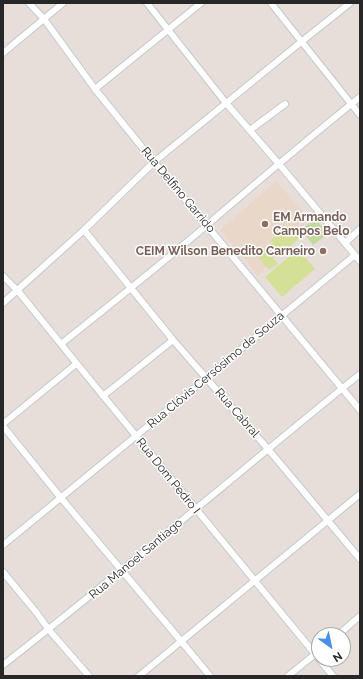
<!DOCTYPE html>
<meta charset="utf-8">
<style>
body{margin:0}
#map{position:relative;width:363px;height:679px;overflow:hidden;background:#e8ded9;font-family:Raleway,sans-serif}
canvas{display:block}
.frame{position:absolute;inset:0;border:4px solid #272727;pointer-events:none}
.north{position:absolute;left:311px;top:627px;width:40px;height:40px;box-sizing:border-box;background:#fff;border:1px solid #a9a9a9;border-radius:50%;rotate:147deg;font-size:11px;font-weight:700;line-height:16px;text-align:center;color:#272727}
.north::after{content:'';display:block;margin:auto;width:14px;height:18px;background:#488fe7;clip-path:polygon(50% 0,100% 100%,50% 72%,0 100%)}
</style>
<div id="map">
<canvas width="363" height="679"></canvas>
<div class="frame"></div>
<div class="north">N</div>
</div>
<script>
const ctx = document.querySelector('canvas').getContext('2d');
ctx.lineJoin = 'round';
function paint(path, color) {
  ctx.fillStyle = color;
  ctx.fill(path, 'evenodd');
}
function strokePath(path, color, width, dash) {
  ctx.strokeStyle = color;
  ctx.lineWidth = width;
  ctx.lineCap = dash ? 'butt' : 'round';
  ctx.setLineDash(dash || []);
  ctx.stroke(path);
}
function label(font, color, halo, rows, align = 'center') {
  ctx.font = font + ' Raleway,sans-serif';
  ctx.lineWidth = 3;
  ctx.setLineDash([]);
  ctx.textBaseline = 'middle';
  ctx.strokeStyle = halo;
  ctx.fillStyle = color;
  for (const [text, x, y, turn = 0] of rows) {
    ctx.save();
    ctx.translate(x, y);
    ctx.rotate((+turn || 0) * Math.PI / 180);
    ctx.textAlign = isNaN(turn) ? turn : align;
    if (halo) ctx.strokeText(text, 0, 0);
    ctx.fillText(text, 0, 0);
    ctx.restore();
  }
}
const education = new Path2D(`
 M 276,181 L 309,219 L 258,276 L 220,230 Z`);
const green = new Path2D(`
 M 315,218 L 328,234 L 313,245 L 301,230 Z`);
const pitch = new Path2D(`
 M 289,225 L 300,238 L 281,254 L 274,248 L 270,241 Z
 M 298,249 L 315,269 L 282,297 L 265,277 Z
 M 267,250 L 278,264 L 269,270 L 258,257 Z`);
const street = new Path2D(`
 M 29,3 L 44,19 L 95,89 L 154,162 L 360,410
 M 147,3 L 226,103 L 279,164 L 360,261
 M 271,3 L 360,115
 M 3,53 L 63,3
 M 95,89 L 201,3
 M 250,130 L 285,104
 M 84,230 L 173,340 L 268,449 L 360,559
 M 345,243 L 360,229
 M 3,276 L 18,291 C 122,420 227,548 333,676
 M 3,303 L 84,230 L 154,162 L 301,42 L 350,3
 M 61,344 C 110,305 159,266 207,225 C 257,182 308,139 360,97
 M 103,396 L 173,340
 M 3,424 L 76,364
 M 3,426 L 61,498 L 181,641 L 210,676
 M 3,545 L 136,436 L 355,255
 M 3,572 L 36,612 L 49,630 L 89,676
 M 338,635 L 360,616
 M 3,665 C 124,571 241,470 360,374
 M 139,676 L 360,494
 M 288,676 L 319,651`);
const markers = [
 [265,224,4,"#8d6e63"],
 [323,251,4,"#8d6e63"]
];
const streetNames = [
 ["Rua Delfino Garrido",178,190,50],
 ["Rua Clóvis Cersósimo de Souza",216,370,-40],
 ["Rua Cabral",237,413,49],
 ["Rua Dom Pedro I",168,476,51],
 ["Rua Manoel Santiago",136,559,-40]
];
const educationNames = [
 ["EM Armando",273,217],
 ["Campos Belo",273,231],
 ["CEIM Wilson Benedito Carneiro",315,251,"right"]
];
paint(education, '#e9d7ca');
paint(green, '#c1da9b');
paint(pitch, '#d4e097');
strokePath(street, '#c2c8d0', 8);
strokePath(street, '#fff', 6);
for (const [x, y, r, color] of markers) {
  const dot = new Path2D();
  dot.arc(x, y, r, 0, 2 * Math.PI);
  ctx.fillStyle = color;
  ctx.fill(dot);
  strokePath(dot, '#fff', 1.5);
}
label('12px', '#272727', '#fff', streetNames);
label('bold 12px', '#785e54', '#fff', educationNames, 'left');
</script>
